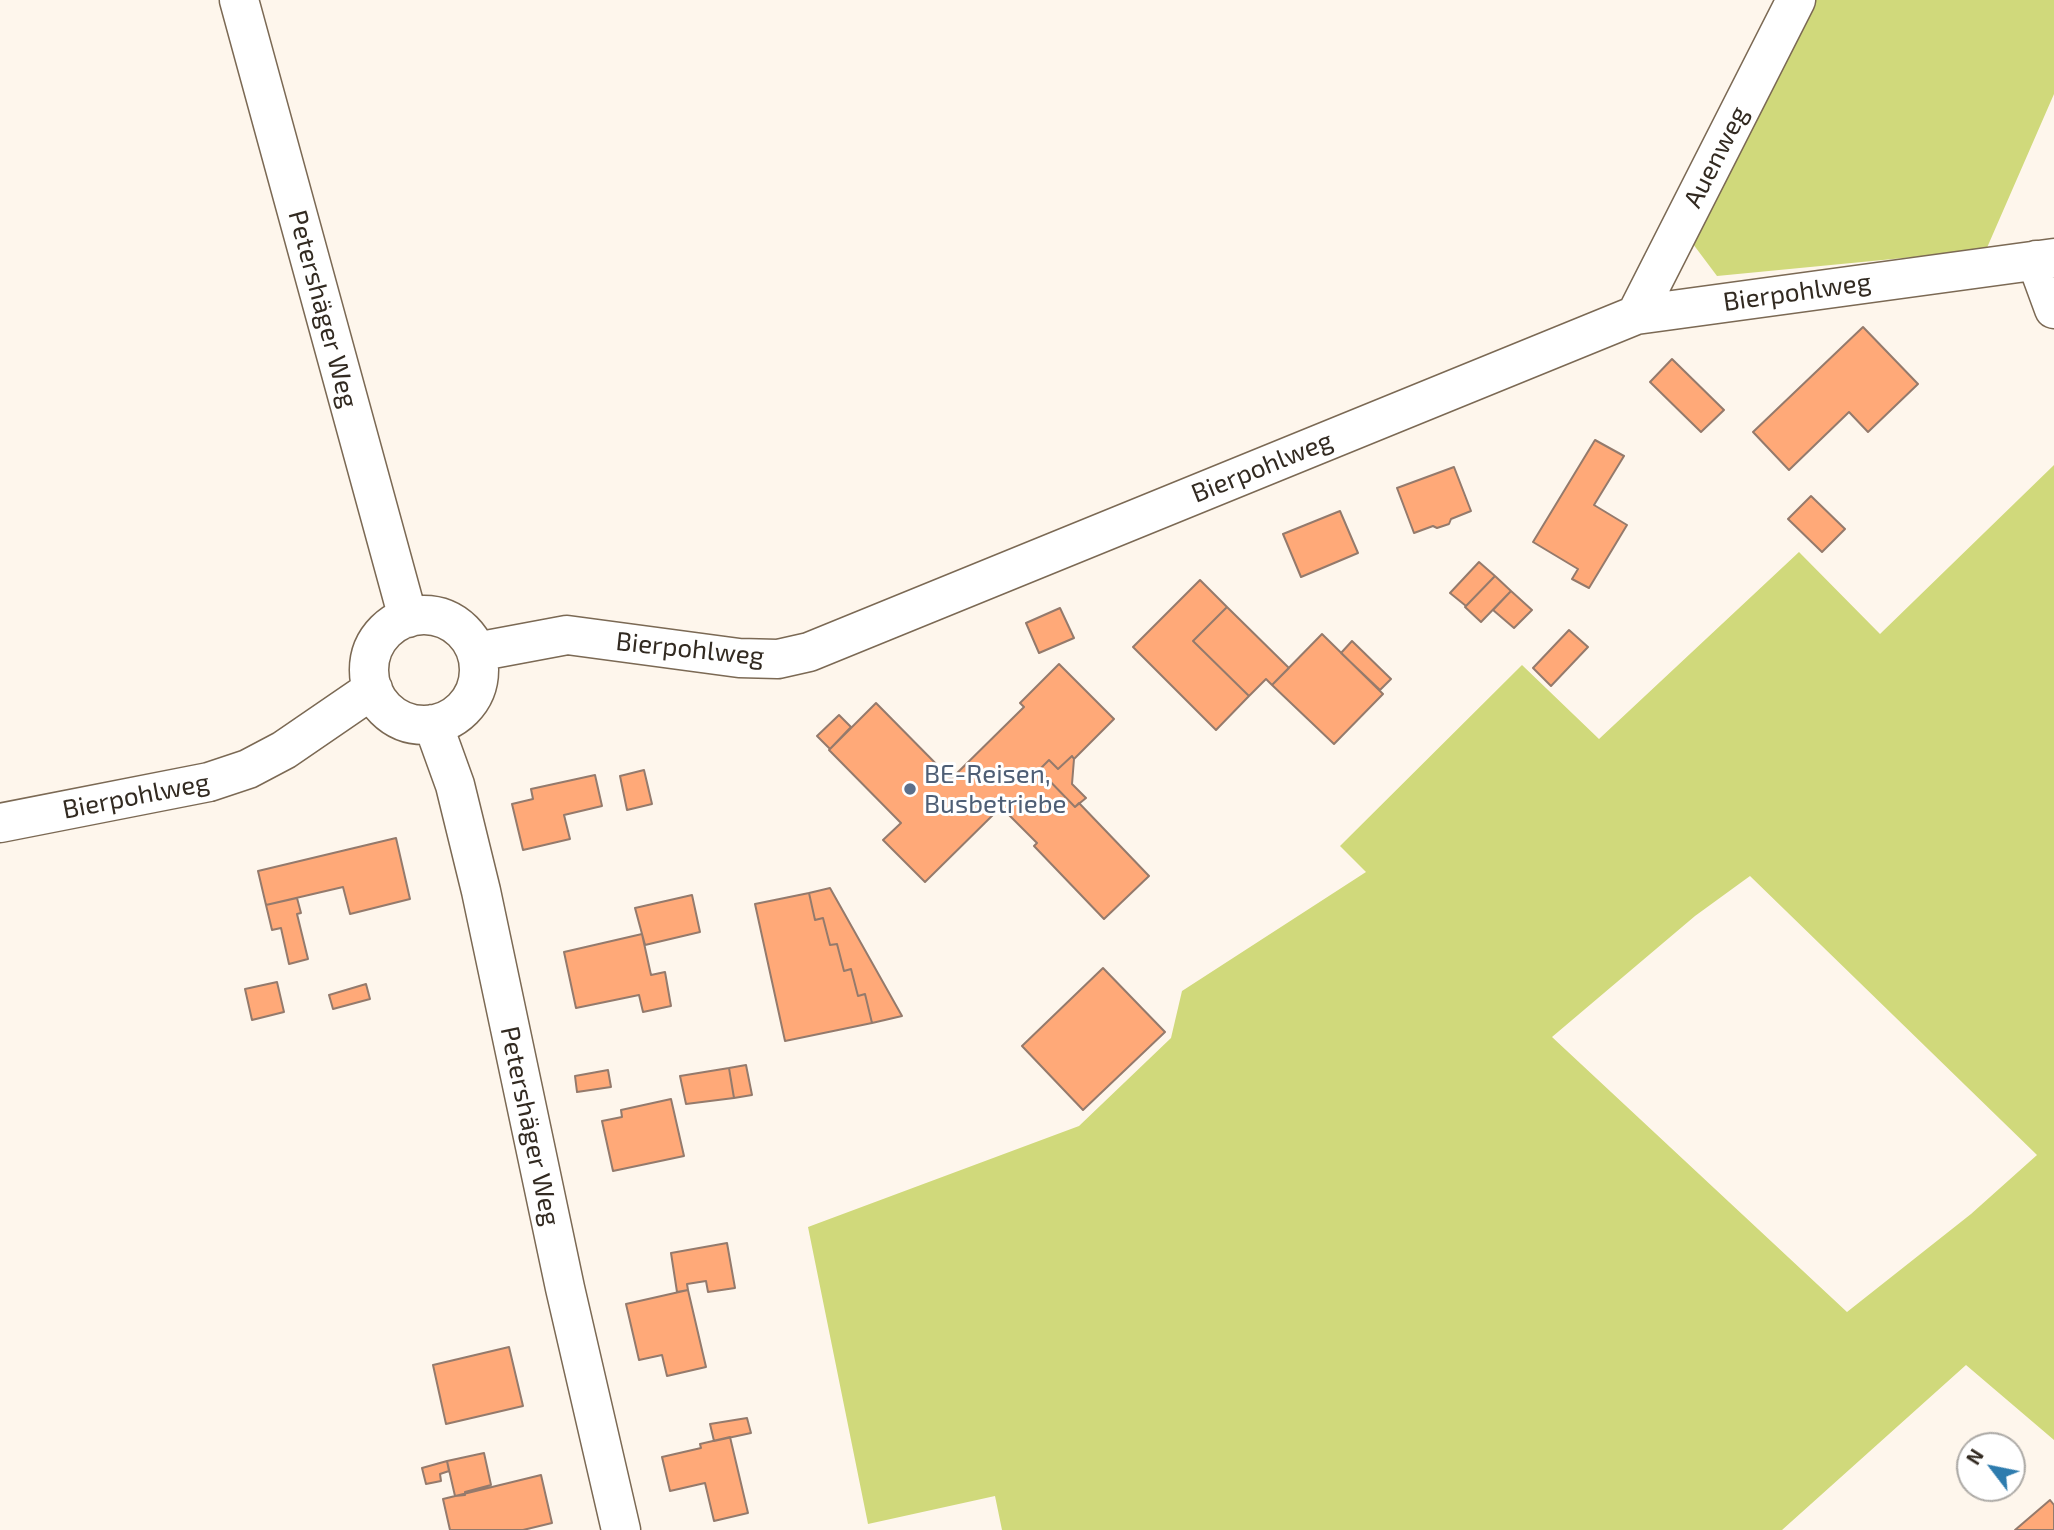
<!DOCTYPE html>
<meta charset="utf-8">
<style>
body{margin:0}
#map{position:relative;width:2054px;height:1530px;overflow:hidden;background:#fef6ec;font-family:"Exo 2",sans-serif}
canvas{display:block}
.north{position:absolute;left:1956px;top:1432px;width:70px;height:70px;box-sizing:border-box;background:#fff;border:2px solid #adaaa6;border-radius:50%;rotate:302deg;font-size:19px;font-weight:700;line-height:28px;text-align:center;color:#322a21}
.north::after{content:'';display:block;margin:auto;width:24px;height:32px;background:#2e7cae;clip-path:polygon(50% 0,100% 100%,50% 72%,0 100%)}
</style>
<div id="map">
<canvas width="2054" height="1530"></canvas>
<div class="north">N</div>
</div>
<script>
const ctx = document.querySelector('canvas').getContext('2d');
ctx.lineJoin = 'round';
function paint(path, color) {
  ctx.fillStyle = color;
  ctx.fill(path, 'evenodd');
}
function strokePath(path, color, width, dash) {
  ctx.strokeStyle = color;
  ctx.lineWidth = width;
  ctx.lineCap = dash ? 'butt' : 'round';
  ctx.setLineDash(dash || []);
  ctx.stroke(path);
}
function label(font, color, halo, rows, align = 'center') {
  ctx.font = font + ' "Exo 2",sans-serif';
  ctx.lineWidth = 6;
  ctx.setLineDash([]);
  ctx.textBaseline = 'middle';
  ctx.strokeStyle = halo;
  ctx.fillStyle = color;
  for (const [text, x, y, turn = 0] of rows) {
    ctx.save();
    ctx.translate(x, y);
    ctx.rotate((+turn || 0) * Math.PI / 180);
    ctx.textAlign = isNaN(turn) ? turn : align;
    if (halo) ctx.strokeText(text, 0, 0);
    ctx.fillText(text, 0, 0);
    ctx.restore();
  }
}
const green = new Path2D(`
 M 1814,0 L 2054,0 L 2054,94 L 1986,250 L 1717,276 L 1693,244 Z
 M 2054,465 L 2054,1440 L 1966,1365 L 1782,1530 L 1002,1530 L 995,1496 L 868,1524 L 808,1227 L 1079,1126 L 1171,1038 L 1182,991 L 1366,872 L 1340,846 L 1522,665 L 1599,739 L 1799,552 L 1880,634 ZM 1750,876 L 2037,1155 L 1971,1214 L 1847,1312 L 1552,1037 L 1695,916 Z`);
const building = new Path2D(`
 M 1863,327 L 1918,384 L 1868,432 L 1849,412 L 1789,470 L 1753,432 Z
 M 1672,359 L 1724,410 L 1701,432 L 1650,382 Z
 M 1595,440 L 1624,456 L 1594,505 L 1627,525 L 1589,588 L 1572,579 L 1578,569 L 1533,542 Z
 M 1454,467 L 1471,511 L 1451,519 L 1449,524 L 1437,528 L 1433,526 L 1414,533 L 1397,488 Z
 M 1811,496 L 1845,529 L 1822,552 L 1788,519 Z
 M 1340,511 L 1358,553 L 1301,577 L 1283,534 Z
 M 1479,562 L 1495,576 L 1466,606 L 1450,593 Z
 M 1495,576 L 1511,591 L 1481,622 L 1465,607 Z
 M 1200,580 L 1227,607 L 1193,641 L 1249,696 L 1216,730 L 1133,647 Z
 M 1511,591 L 1532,610 L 1514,628 L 1493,610 Z
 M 1227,607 L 1289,668 L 1272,685 L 1266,679 L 1249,696 L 1193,641 Z
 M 1060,608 L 1074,638 L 1039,653 L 1026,623 Z
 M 1569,630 L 1588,647 L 1551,686 L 1533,668 Z
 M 1322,634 L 1383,694 L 1334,744 L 1272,685 Z
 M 1352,641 L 1391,679 L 1380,690 L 1341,653 Z
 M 1059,664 L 1114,719 L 1074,759 L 1072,756 L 1058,769 L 1049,760 L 1039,770 L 1075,807 L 1079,803 L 1149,876 L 1104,919 L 1034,846 L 1037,843 L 1001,807 L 925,882 L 883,840 L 901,823 L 829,750 L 876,703 L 951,779 L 1024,707 L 1020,703 Z
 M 839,715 L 851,727 L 830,749 L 817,736 Z
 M 1072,756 L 1074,759 L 1072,784 L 1086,798 L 1075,807 L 1039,770 L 1049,760 L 1058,769 Z
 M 644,770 L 652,804 L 627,810 L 620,776 Z
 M 595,775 L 602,806 L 564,815 L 570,839 L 523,850 L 512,804 L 533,799 L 531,789 Z
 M 396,838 L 410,899 L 350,914 L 343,887 L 266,905 L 258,871 Z
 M 830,888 L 902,1016 L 872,1023 L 865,994 L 858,996 L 851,969 L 844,971 L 837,944 L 830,945 L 823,918 L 815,920 L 809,893 Z
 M 809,893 L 815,920 L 823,918 L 830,945 L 837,944 L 844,971 L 851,969 L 858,996 L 865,994 L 872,1023 L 785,1041 L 755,904 Z
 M 692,895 L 700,932 L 645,945 L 635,908 Z
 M 297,898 L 301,913 L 297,914 L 308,959 L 289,964 L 281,928 L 272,930 L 266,905 Z
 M 642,934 L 651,975 L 665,972 L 671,1006 L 643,1012 L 639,995 L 576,1008 L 564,952 Z
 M 1103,968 L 1165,1032 L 1083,1110 L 1022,1046 Z
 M 277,982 L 284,1012 L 252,1020 L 245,989 Z
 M 366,984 L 370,999 L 333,1009 L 329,995 Z
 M 746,1065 L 752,1095 L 734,1098 L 729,1068 Z
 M 729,1068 L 734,1098 L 686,1104 L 680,1076 Z
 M 608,1070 L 611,1087 L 577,1092 L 575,1076 Z
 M 671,1099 L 684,1156 L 613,1171 L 602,1121 L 622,1117 L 621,1110 Z
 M 727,1243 L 735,1288 L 708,1292 L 706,1281 L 687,1284 L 688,1290 L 677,1292 L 671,1253 Z
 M 688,1290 L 706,1367 L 667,1376 L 662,1355 L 639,1360 L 626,1304 Z
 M 509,1347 L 523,1406 L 446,1424 L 433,1365 Z
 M 747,1418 L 751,1433 L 714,1441 L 710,1424 Z
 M 730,1437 L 748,1513 L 714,1521 L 705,1483 L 670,1491 L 662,1457 L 701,1448 L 700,1444 Z
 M 484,1453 L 491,1485 L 465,1492 L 465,1495 L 455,1496 L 447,1461 Z
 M 447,1461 L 449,1471 L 440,1474 L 441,1481 L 426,1484 L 422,1468 Z
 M 541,1475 L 552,1523 L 523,1530 L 450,1530 L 443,1499 Z
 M 2050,1500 L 2054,1505 L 2054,1530 L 2015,1530 Z`);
const minor = new Path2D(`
 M 239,0 L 408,618
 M 2036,260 L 2054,309
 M 1636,315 L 1796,0
 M369 670a55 55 0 1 1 110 0a55 55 0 1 1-110 0Z
 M 476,652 L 567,635 L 739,658 L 778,659 L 809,652 L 1636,315 L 2054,258
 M 433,724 L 455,785 L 481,891 L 565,1288 L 621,1530
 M 0,823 L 209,782 L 248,769 L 284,750 L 373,689`);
const markers = [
 [910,789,7,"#5c6f8a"]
];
const streetNames = [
 ["Auenweg",1716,157,-63],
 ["Bierpohlweg",1797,292,-8],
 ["Petershäger Weg",323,309,75],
 ["Bierpohlweg",1262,467,-22],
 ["Bierpohlweg",690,649,6],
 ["Bierpohlweg",136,796,-11],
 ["Petershäger Weg",530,1126,78]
];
const serviceNames = [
 ["BE-Reisen,",924,774],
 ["Busbetriebe",924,804]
];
paint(green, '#d0d97b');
paint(building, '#ffa978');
strokePath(building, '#947a6c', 2);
strokePath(minor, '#7b6954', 41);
strokePath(minor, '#fff', 38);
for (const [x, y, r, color] of markers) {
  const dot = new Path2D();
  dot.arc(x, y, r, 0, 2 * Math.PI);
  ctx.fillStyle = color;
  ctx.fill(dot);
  strokePath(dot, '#fff', 2.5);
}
label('26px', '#322a21', '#fff', streetNames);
label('26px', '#4e5e75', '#fff', serviceNames, 'left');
</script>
